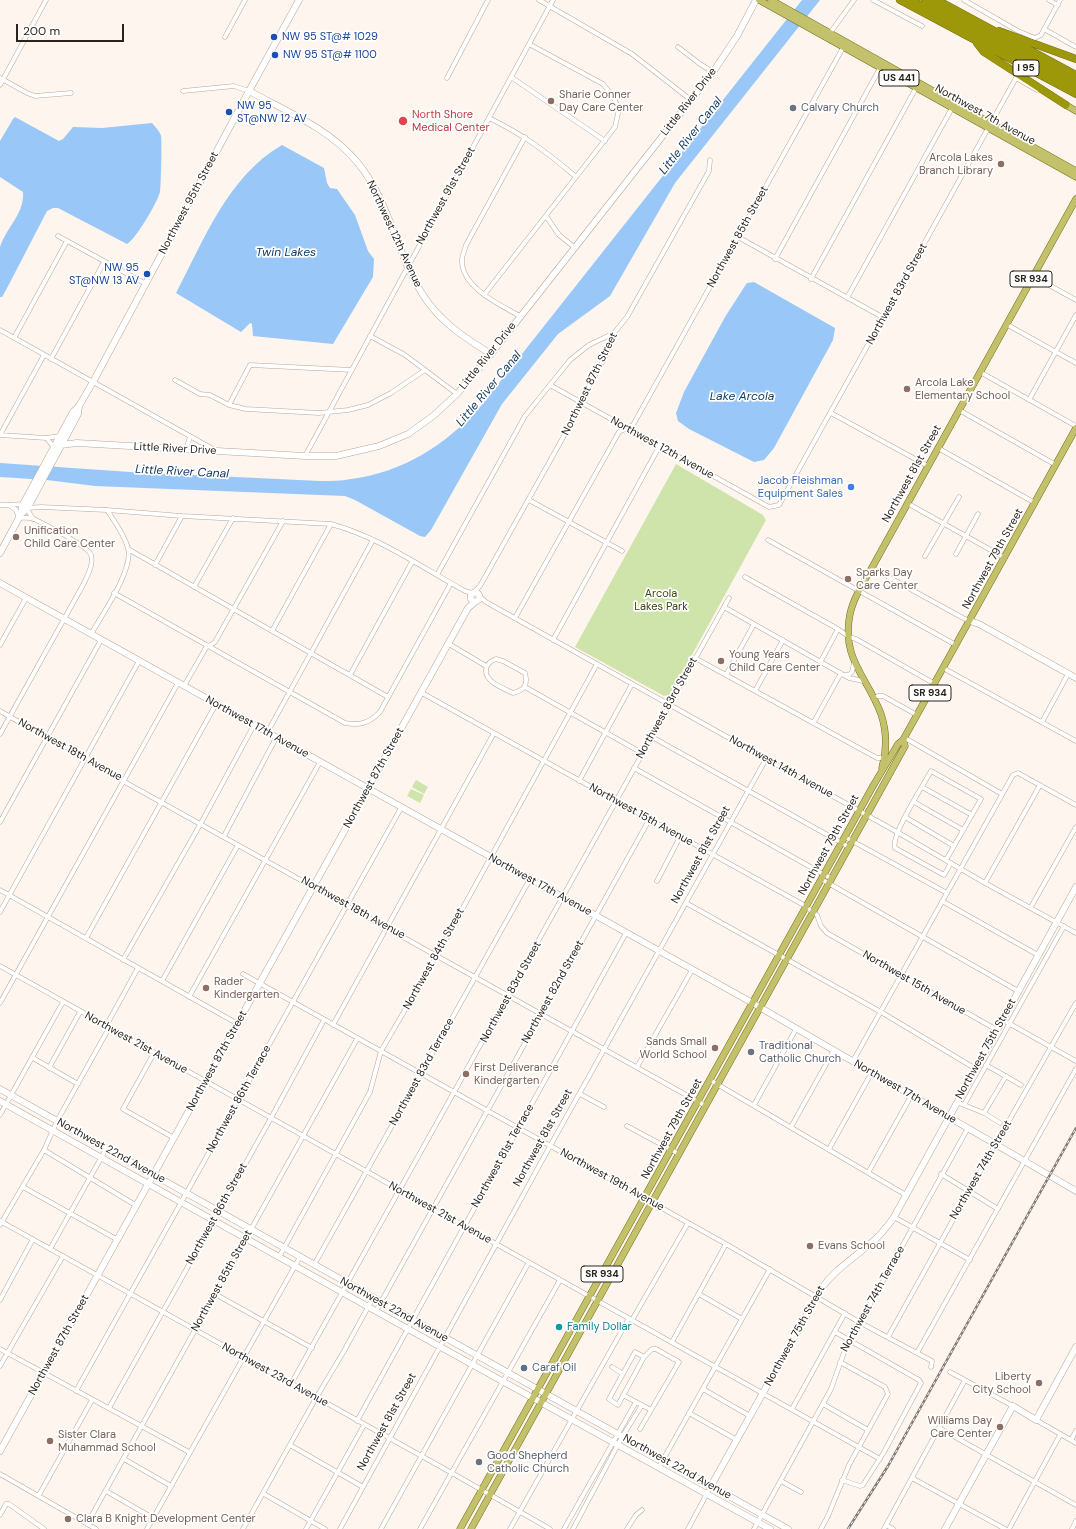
<!DOCTYPE html>
<style>
body{margin:0}
#map{position:relative;width:1076px;height:1529px;overflow:hidden;background:#fef5ef;font-family:"DM Sans",sans-serif}
canvas{display:block}
.scale{position:absolute;left:16px;top:24px;width:108px;height:18px;box-sizing:border-box;border:2px solid #2a231d;border-top:0;padding-left:5px;font-size:12px;line-height:14px;white-space:nowrap;color:#2a231d;-webkit-text-stroke:3px #fff;paint-order:stroke}
</style>
<div id="map">
<canvas width="1076" height="1529"></canvas>
<div class="scale">200 m</div>
</div>
<script>
const ctx = document.querySelector('canvas').getContext('2d');
ctx.lineJoin = 'round';
function paint(path, color) {
  ctx.fillStyle = color;
  ctx.fill(path, 'evenodd');
}
function strokePath(path, color, width, dash) {
  ctx.strokeStyle = color;
  ctx.lineWidth = width;
  ctx.lineCap = dash ? 'butt' : 'round';
  ctx.setLineDash(dash || []);
  ctx.stroke(path);
}
function label(font, color, halo, rows, align = 'center') {
  ctx.font = font + ' "DM Sans",sans-serif';
  ctx.lineWidth = 3.5;
  ctx.setLineDash([]);
  ctx.textBaseline = 'middle';
  ctx.strokeStyle = halo;
  ctx.fillStyle = color;
  for (const [text, x, y, turn = 0] of rows) {
    ctx.save();
    ctx.translate(x, y);
    ctx.rotate((+turn || 0) * Math.PI / 180);
    ctx.textAlign = isNaN(turn) ? turn : align;
    if (halo) ctx.strokeText(text, 0, 0);
    ctx.fillText(text, 0, 0);
    ctx.restore();
  }
}
const green = new Path2D(`
 M 676,464 L 763,515 L 766,520 L 670,695 L 664,696 L 575,647 Z
 M 416,780 L 428,787 L 424,794 L 412,787 Z
 M 411,789 L 424,795 L 420,803 L 407,796 Z`);
const water = new Path2D(`
 M 802,0 L 820,0 L 675,183 L 610,296 L 558,334 L 502,404 L 431,530 L 425,537 L 420,536 L 355,500 L 345,496 L 95,486 L 47,480 L 0,477 L 0,463 L 130,472 L 320,481 C 330,481 341,481 351,479 C 404,472 445,445 480,407 Z
 M 15,117 L 59,141 L 63,139 L 73,127 L 102,128 L 152,123 C 155,127 160,131 161,136 C 162,142 161,186 160,192 C 157,203 136,239 127,244 L 58,208 L 53,208 L 47,211 L 5,292 L 2,297 L 0,297 C 0,286 0,255 0,247 C 6,228 25,213 23,192 L 0,177 L 0,141 L 13,119 Z
 M 282,145 L 324,168 L 327,183 L 330,188 L 337,189 L 355,215 L 368,251 L 374,259 L 373,277 L 333,344 L 253,336 L 252,324 L 250,323 L 241,332 L 176,293 C 204,240 228,176 282,145 Z
 M 754,282 L 835,328 L 833,340 L 774,448 L 764,460 L 754,462 L 689,429 L 678,421 L 676,413 L 684,392 L 725,317 L 743,289 L 747,283 Z`);
const street = new Path2D(`
 M 539,0 L 632,54 L 691,100
 M 873,0 L 922,26
 M 964,0 L 1018,31 L 1035,38 L 1041,35 L 1060,0
 M 1049,0 L 1058,5
 M 1044,29 L 1076,47
 M 830,33 L 854,0
 M 225,37 L 245,0
 M 678,47 L 700,64 L 713,72
 M 511,77 L 605,141
 M 0,78 L 27,93 L 35,96 L 71,93
 M 447,78 L 488,0
 M 0,85 L 46,0
 M 183,91 L 234,86 L 249,91
 M 489,118 C 524,135 547,152 576,177
 M 546,216 L 559,235 L 574,247
 M 58,236 L 146,284
 M 738,237 L 884,318
 M 775,259 L 880,68
 M 1033,276 L 1076,300
 M 811,279 L 916,88
 M 484,295 L 615,127 L 619,109 L 613,96 L 603,84 L 529,44
 M 847,298 L 952,108
 M 520,316 C 500,305 461,287 462,260 C 462,255 465,250 466,245 L 525,137
 M 1006,324 L 1076,363
 M 0,330 L 213,449
 M 370,336 L 405,355 L 457,394
 M 14,338 L 67,241
 M 44,355 L 0,435 L 46,438 L 60,436
 M 51,359 L 104,262
 M 980,372 L 1076,426
 M 175,380 L 200,394 L 210,395 L 229,405 L 246,409 L 319,413 L 348,410 L 368,405 L 391,393 L 425,370
 M 550,385 L 769,507 L 779,505 L 1016,78 L 1037,90
 M 1029,400 L 1076,315
 M 229,405 L 250,365 L 352,370
 M 959,410 L 1056,465
 M 831,413 L 928,466
 M 46,438 L 54,447
 M 938,448 L 1035,503
 M 186,449 L 190,437
 M 305,456 L 553,0
 M 529,500 L 622,551
 M 907,503 L 1005,558
 M 0,505 L 9,505 L 23,504
 M 27,508 L 41,507 L 107,510 L 182,516 L 331,524 C 379,537 421,567 465,591 L 472,593
 M 27,509 L 33,519
 M 768,540 L 956,645
 M 128,549 L 388,697
 M 956,554 L 978,514
 M 925,556 L 959,497
 M 155,565 L 182,516
 M 872,568 L 963,618 L 970,621
 M 437,575 L 525,416 L 570,360 L 589,345 L 614,333
 M 745,577 L 838,629 L 849,637 L 856,639 L 935,684
 M 194,587 L 233,518
 M 474,592 L 480,586 L 579,409 L 583,397 L 608,352 L 614,333 L 627,317 L 709,171 L 710,160
 M 114,593 L 345,723 C 360,726 369,723 380,712 L 451,583
 M 480,597 L 486,602 L 897,832 L 985,883 L 1076,933
 M 724,607 L 849,678 L 863,681
 M 515,618 L 619,432 L 633,425 L 844,46
 M 272,631 L 331,524
 M 91,634 C 102,615 134,569 128,548 C 124,534 115,522 107,510
 M 553,640 L 659,447
 M 449,644 L 486,666
 M 0,645 L 26,598
 M 695,658 L 877,758 L 884,758
 M 496,659 L 503,661 L 525,673 C 528,685 525,690 513,693 C 503,688 485,682 486,670 C 487,663 491,661 496,659 Z
 M 821,661 L 838,629
 M 943,668 L 1076,741
 M 350,675 L 412,562
 M 726,675 L 754,624
 M 845,675 L 849,675 L 852,672 L 854,663
 M 184,686 L 207,646 L 211,645 L 215,642 L 283,521
 M 525,687 L 642,753
 M 755,691 L 783,640
 M 422,693 L 802,904 L 817,915 L 821,926 L 827,933 L 997,1030
 M 873,698 L 878,696 L 883,696 L 917,715
 M 0,711 L 47,738 L 86,757 L 123,781 L 706,1106
 M 814,722 L 841,673
 M 1042,722 L 1068,674
 M 267,733 L 373,540
 M 0,734 L 83,585 C 87,576 94,565 91,555 C 88,546 44,524 34,519 C 29,517 24,518 19,518 L 16,510 L 9,505
 M 652,737 L 849,847
 M 905,738 L 1002,794
 M 634,768 L 832,879
 M 579,781 L 632,684
 M 922,787 L 972,815
 M 914,802 L 963,830
 M 905,817 L 954,846
 M 0,822 L 101,640
 M 224,836 L 276,738
 M 845,837 L 947,893
 M 946,860 L 981,799 L 931,771 C 924,784 890,836 895,848 L 944,875 L 951,863
 M 821,879 L 1018,991
 M 657,881 L 680,837
 M 985,883 L 1040,785
 M 0,890 L 238,1024
 M 942,901 L 1038,955
 M 686,903 L 881,1012 L 976,1069
 M 1031,907 L 1076,827
 M 0,912 L 139,661
 M 86,938 L 216,704
 M 123,960 L 201,823 L 254,725
 M 0,966 L 880,1459
 M 243,974 L 726,1244 L 859,1322 L 932,1361 L 931,1367
 M 162,981 L 238,845
 M 189,997 L 320,762
 M 0,1003 L 178,683
 M 1003,1020 L 1076,1061
 M 333,1025 L 494,733
 M 106,1026 L 138,968
 M 154,1053 L 123,1109 L 174,1138
 M 33,1058 L 78,1084
 M 853,1061 L 1013,775 L 1018,773 L 1076,805
 M 986,1065 L 1021,1085
 M 637,1067 L 692,970
 M 49,1068 L 80,1012
 M 710,1080 L 906,1195
 M 580,1094 L 604,1107
 M 957,1102 L 964,1105 L 1064,926
 M 754,1105 L 796,1029
 M 964,1105 L 984,1113 L 1000,1123
 M 984,1113 L 1006,1076
 M 0,1115 L 63,1002
 M 627,1126 L 679,1154
 M 791,1127 L 834,1050
 M 829,1149 L 872,1072
 M 44,1150 L 137,1206
 M 868,1173 L 911,1096
 M 941,1174 L 998,1209
 M 23,1187 L 118,1240
 M 894,1217 L 970,1260
 M 0,1221 L 452,1473 L 550,1529
 M 0,1225 L 44,1150 L 57,1121 L 109,1028
 M 50,1249 L 106,1149
 M 279,1257 L 370,1092 L 381,1051 L 437,955 L 597,664
 M 314,1265 L 530,879
 M 215,1294 L 312,1348
 M 699,1294 L 742,1319
 M 0,1300 L 33,1239
 M 376,1311 L 649,820
 M 632,1320 L 688,1223
 M 835,1332 L 919,1380 L 921,1383 L 884,1452 L 863,1485 L 860,1486 L 842,1480
 M 888,1337 L 969,1191 L 1076,1003
 M 672,1342 L 726,1244
 M 0,1349 L 189,1452
 M 917,1353 L 1076,1069
 M 0,1366 L 63,1256
 M 612,1367 L 623,1374
 M 950,1372 L 1013,1406
 M 291,1384 C 437,1122 584,861 729,598
 M 703,1389 L 750,1416
 M 76,1391 L 401,808
 M 623,1395 L 651,1410
 M 823,1404 L 868,1430
 M 109,1408 L 271,1118 L 324,1020
 M 792,1409 L 845,1313
 M 689,1413 L 737,1440
 M 1036,1420 L 1076,1443
 M 357,1421 L 626,933
 M 939,1428 L 1076,1505
 M 640,1429 L 679,1362 L 656,1349 L 652,1349 L 644,1357 L 618,1405 L 609,1399 L 635,1352 L 644,1357
 M 1071,1440 L 1076,1431
 M 290,1445 L 363,1487
 M 124,1459 L 171,1486
 M 659,1467 L 770,1269
 M 0,1474 L 96,1529
 M 912,1478 L 1005,1529
 M 781,1481 L 801,1492
 M 106,1491 L 153,1518
 M 264,1494 L 325,1529
 M 39,1495 L 92,1400
 M 0,1515 L 6,1504 L 9,1504 L 44,1529
 M 87,1524 L 357,1039
 M 886,1525 L 893,1529
 M 147,1529 L 300,1257
 M 243,1529 L 316,1398 L 344,1351 L 373,1298
 M 306,1529 L 364,1425
 M 340,1529 L 539,1166 L 766,759
 M 381,1529 L 529,1262
 M 420,1529 L 560,1280
 M 510,1529 L 629,1318
 M 564,1529 L 636,1402
 M 573,1529 L 622,1437 L 642,1405
 M 627,1529 L 636,1515 L 642,1510
 M 688,1529 L 711,1486
 M 754,1529 L 831,1389 L 846,1347 L 968,1128
 M 821,1529 L 828,1516 L 849,1465 L 888,1394 L 885,1387 L 840,1362
 M 884,1529 L 965,1380
 M 1009,1529 L 1060,1435
 M 1072,1529 L 1076,1521`);
const secondary = new Path2D(`
 M 249,91 C 286,111 330,129 357,162 C 390,201 396,254 423,295 C 440,322 465,338 491,354
 M 61,445 L 77,443 L 305,456 L 336,456 L 379,446 L 408,434 L 433,416 L 457,394 L 491,354 L 713,72 L 737,36 L 756,0
 M 21,514 L 22,506 L 73,412 L 79,406 L 93,382 L 249,91 L 299,0
 M 0,553 L 21,514 L 27,509 L 78,414 L 79,406
 M 0,583 L 749,1001 L 1076,1191
 M470.5 597a4.5 4.5 0 1 1 9 0a4.5 4.5 0 1 1-9 0Z
 M 970,621 L 979,624 L 1076,678
 M 0,1089 L 788,1529
 M 0,1101 L 408,1329 L 770,1529
 M 0,1451 L 468,608 L 475,602
 M 711,1486 L 821,1289 C 835,1269 853,1259 871,1243 C 880,1236 887,1227 894,1217 L 1076,887
 M 945,1529 L 1013,1406 L 1036,1420 L 1076,1347`);
const primary = new Path2D(`
 M 759,0 L 1076,177
 M 771,0 L 1076,171
 M 1066,105 L 1076,111
 M 882,768 C 887,750 887,732 881,714 C 867,676 841,659 850,614 C 854,596 865,580 874,564 L 1076,199
 M 460,1529 L 873,786 L 898,744 L 903,740 L 1076,428
 M 471,1529 L 879,793 L 905,746 L 903,740`);
const highway = new Path2D(`
 M 900,0 L 1076,94
 M 911,0 L 1076,88
 M 925,0 L 1076,81
 M 937,0 L 1076,75
 M 999,31 L 1076,59
 M 977,43 L 984,52 L 1066,105`);
const rail = new Path2D(`
 M 848,1529 L 888,1466 L 1076,1128`);
const markers = [
 [274,37,4,"#1a4fb4"],
 [275,55,4,"#1a4fb4"],
 [551,101,4,"#8d6e63"],
 [793,108,4,"#6b7280"],
 [229,112,4,"#1a4fb4"],
 [403,121,5,"#e0444e"],
 [1001,164,4,"#8d6e63"],
 [147,274,4,"#1a4fb4"],
 [907,389,4,"#8d6e63"],
 [851,487,4,"#3f7fe0"],
 [16,537,4,"#8d6e63"],
 [848,579,4,"#8d6e63"],
 [721,661,4,"#8d6e63"],
 [206,988,4,"#8d6e63"],
 [715,1048,4,"#8d6e63"],
 [751,1052,4,"#6b7280"],
 [466,1074,4,"#8d6e63"],
 [810,1246,4,"#8d6e63"],
 [559,1327,4,"#0f9aa8"],
 [524,1368,4,"#5c6f8a"],
 [1039,1383,4,"#8d6e63"],
 [1000,1427,4,"#8d6e63"],
 [50,1441,4,"#8d6e63"],
 [479,1462,4,"#6b7280"],
 [68,1519,4,"#8d6e63"]
];
const shields = [
 [1026,68,26],
 [899,78,40],
 [1031,279,42],
 [930,693,42],
 [602,1274,42]
];
const shieldNames = [
 ["I 95",1026,68],
 ["US 441",899,78],
 ["SR 934",1031,279],
 ["SR 934",930,693],
 ["SR 934",602,1274]
];
const transitNames = [
 ["NW 95 ST@# 1029",282,37],
 ["NW 95 ST@# 1100",283,55],
 ["NW 95",237,106],
 ["ST@NW 12 AV",237,119],
 ["NW 95",139,268,"right"],
 ["ST@NW 13 AV",139,281,"right"]
];
const educationNames = [
 ["Sharie Conner",559,95],
 ["Day Care Center",559,108],
 ["Arcola Lakes",993,158,"right"],
 ["Branch Library",993,171,"right"],
 ["Arcola Lake",915,383],
 ["Elementary School",915,396],
 ["Unification",24,531],
 ["Child Care Center",24,544],
 ["Sparks Day",856,573],
 ["Care Center",856,586],
 ["Young Years",729,655],
 ["Child Care Center",729,668],
 ["Rader",214,982],
 ["Kindergarten",214,995],
 ["Sands Small",707,1042,"right"],
 ["World School",707,1055,"right"],
 ["First Deliverance",474,1068],
 ["Kindergarten",474,1081],
 ["Evans School",818,1246],
 ["Liberty",1031,1377,"right"],
 ["City School",1031,1390,"right"],
 ["Williams Day",992,1421,"right"],
 ["Care Center",992,1434,"right"],
 ["Sister Clara",58,1435],
 ["Muhammad School",58,1448],
 ["Clara B Knight Development Center",76,1519]
];
const streetNames = [
 ["Little River Drive",689,102,-52],
 ["Northwest 7th Avenue",985,115,29],
 ["Northwest 91st Street",446,196,-61],
 ["Northwest 95th Street",189,203,-62],
 ["Northwest 12th Avenue",394,234,65],
 ["Northwest 85th Street",738,237,-61],
 ["Northwest 83rd Street",897,294,-61],
 ["Little River Drive",488,356,-51],
 ["Northwest 87th Street",590,384,-64],
 ["Northwest 12th Avenue",662,448,29],
 ["Little River Drive",175,449,3],
 ["Northwest 81st Street",912,474,-61],
 ["Northwest 79th Street",993,559,-61],
 ["Northwest 83rd Street",667,708,-61],
 ["Northwest 17th Avenue",257,727,29],
 ["Northwest 18th Avenue",70,750,29],
 ["Northwest 14th Avenue",781,767,29],
 ["Northwest 87th Street",374,778,-61],
 ["Northwest 15th Avenue",641,815,29],
 ["Northwest 79th Street",829,845,-61],
 ["Northwest 81st Street",701,855,-61],
 ["Northwest 17th Avenue",540,885,29],
 ["Northwest 18th Avenue",353,908,29],
 ["Northwest 84th Street",434,959,-61],
 ["Northwest 15th Avenue",914,983,30],
 ["Northwest 83rd Street",511,992,-61],
 ["Northwest 82nd Street",553,992,-61],
 ["Northwest 21st Avenue",136,1043,29],
 ["Northwest 75th Street",986,1049,-61],
 ["Northwest 87th Street",217,1061,-61],
 ["Northwest 83rd Terrace",422,1072,-61],
 ["Northwest 17th Avenue",905,1092,30],
 ["Northwest 86th Terrace",239,1099,-61],
 ["Northwest 79th Street",672,1129,-61],
 ["Northwest 81st Street",543,1138,-61],
 ["Northwest 22nd Avenue",111,1151,29],
 ["Northwest 81st Terrace",503,1156,-61],
 ["Northwest 74th Street",981,1170,-60],
 ["Northwest 19th Avenue",612,1180,29],
 ["Northwest 21st Avenue",440,1213,29],
 ["Northwest 86th Street",217,1214,-61],
 ["Northwest 85th Street",222,1281,-61],
 ["Northwest 74th Terrace",873,1299,-61],
 ["Northwest 22nd Avenue",394,1310,29],
 ["Northwest 75th Street",795,1336,-61],
 ["Northwest 87th Street",59,1345,-61],
 ["Northwest 23rd Avenue",275,1375,29],
 ["Northwest 81st Street",387,1422,-61],
 ["Northwest 22nd Avenue",677,1467,29]
];
const worshipNames = [
 ["Calvary Church",801,108],
 ["Traditional",759,1046],
 ["Catholic Church",759,1059],
 ["Good Shepherd",487,1456],
 ["Catholic Church",487,1469]
];
const healthNames = [
 ["North Shore",412,115],
 ["Medical Center",412,128]
];
const shopNames = [
 ["Jacob Fleishman",843,481],
 ["Equipment Sales",843,494]
];
const parkNames = [
 ["Arcola",661,594],
 ["Lakes Park",661,607]
];
const cultureNames = [
 ["Family Dollar",567,1327]
];
const serviceNames = [
 ["Caraf Oil",532,1368]
];
const waterNames = [
 ["Little River Canal",691,136,-52],
 ["Twin Lakes",286,253],
 ["Little River Canal",489,389,-50],
 ["Lake Arcola",742,397],
 ["Little River Canal",182,472,3]
];
paint(green, '#cfe4aa');
paint(water, '#98c7f8');
strokePath(street, '#b9a596', 5);
strokePath(secondary, '#b9a596', 7);
strokePath(primary, '#756f11', 7);
strokePath(highway, '#756f11', 8);
strokePath(street, '#fff', 4);
strokePath(secondary, '#fff', 6);
strokePath(primary, '#c4c16c', 6);
strokePath(highway, '#9d980a', 7);
strokePath(rail, '#807872', 2.5);
strokePath(rail, '#fff', 1, [3]);
for (const [x, y, r, color] of markers) {
  const dot = new Path2D();
  dot.arc(x, y, r, 0, 2 * Math.PI);
  ctx.fillStyle = color;
  ctx.fill(dot);
  strokePath(dot, '#fff', 1.5);
}
for (const [x, y, w] of shields) {
  const box = new Path2D();
  box.roundRect(x - w / 2, y - 8, w, 16, 3);
  ctx.fillStyle = '#fff';
  ctx.fill(box);
  strokePath(box, '#2a231d', 1);
}
label('bold 10px', '#2a231d', null, shieldNames);
label('11px', '#164399', '#fff', transitNames, 'left');
label('11px', '#785e54', '#fff', educationNames, 'left');
label('11px', '#2a231d', '#fff', streetNames);
label('11px', '#5b616d', '#fff', worshipNames, 'left');
label('11px', '#be3a42', '#fff', healthNames, 'left');
label('11px', '#366cbe', '#fff', shopNames, 'right');
label('11px', '#38480f', '#fff', parkNames);
label('11px', '#0d838f', '#fff', cultureNames, 'left');
label('11px', '#4e5e75', '#fff', serviceNames, 'left');
label('italic 12px', '#143d65', '#fff', waterNames);
</script>
